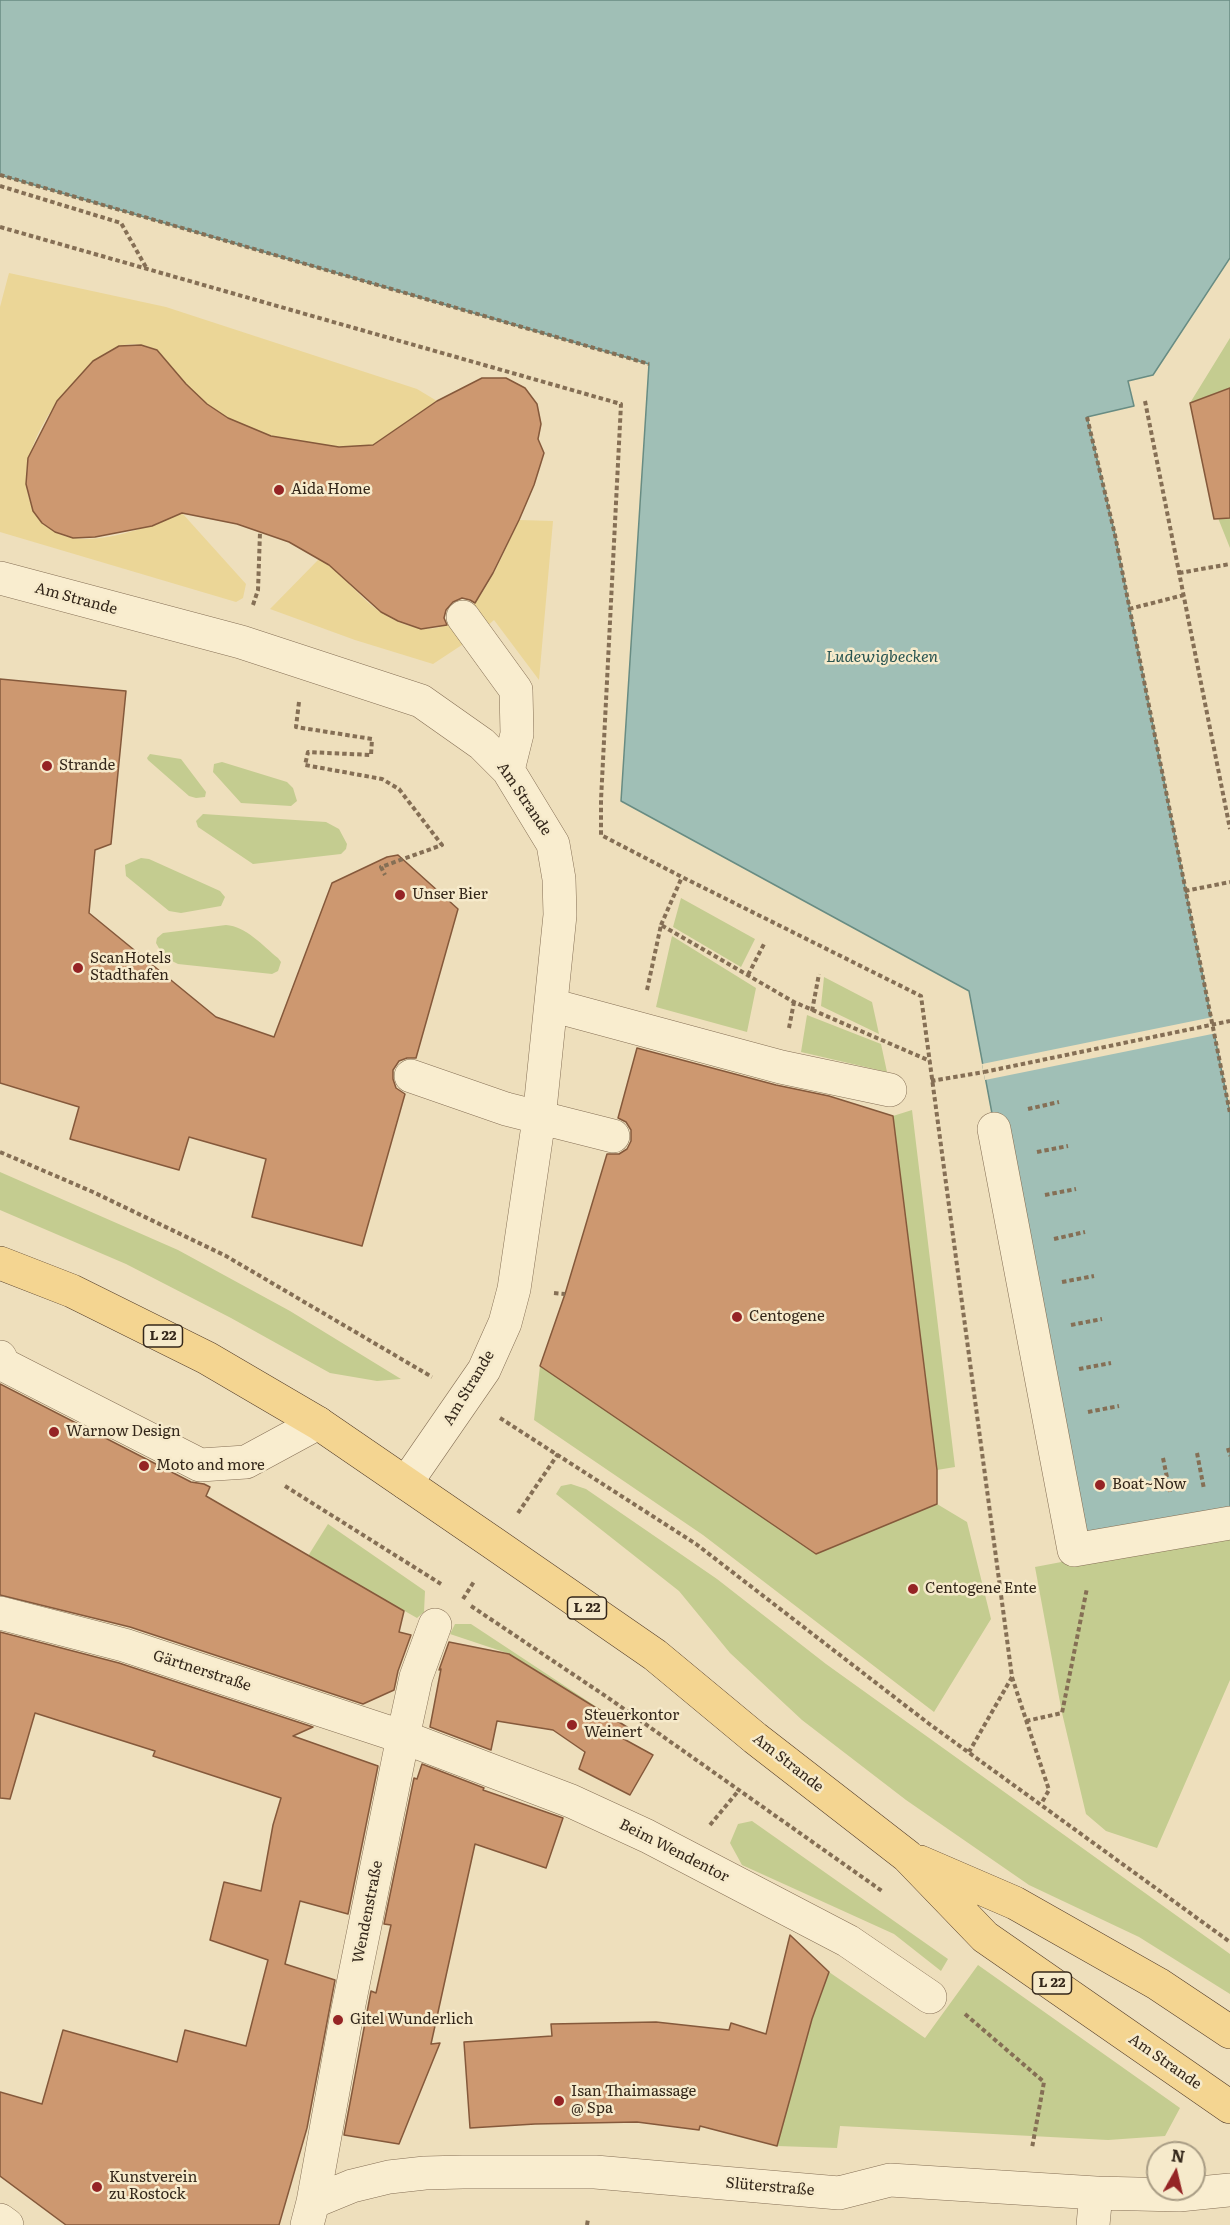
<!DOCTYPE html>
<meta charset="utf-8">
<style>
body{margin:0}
#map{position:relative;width:1230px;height:2225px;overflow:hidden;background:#eedfbc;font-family:Literata,serif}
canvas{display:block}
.north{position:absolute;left:1146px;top:2141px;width:60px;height:60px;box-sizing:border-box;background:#f6eacb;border:2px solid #a89c84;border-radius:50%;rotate:8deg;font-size:16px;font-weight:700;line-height:24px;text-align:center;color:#34271a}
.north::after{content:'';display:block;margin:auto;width:21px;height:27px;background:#952425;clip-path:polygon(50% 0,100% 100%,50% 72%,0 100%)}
</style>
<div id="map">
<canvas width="1230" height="2225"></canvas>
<div class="north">N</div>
</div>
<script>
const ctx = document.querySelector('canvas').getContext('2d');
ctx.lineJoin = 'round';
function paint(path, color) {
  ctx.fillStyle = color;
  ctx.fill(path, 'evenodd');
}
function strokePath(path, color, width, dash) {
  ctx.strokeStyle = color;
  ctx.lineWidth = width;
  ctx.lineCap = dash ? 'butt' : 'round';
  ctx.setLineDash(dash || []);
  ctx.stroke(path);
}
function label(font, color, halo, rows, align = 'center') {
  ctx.font = font + ' Literata,serif';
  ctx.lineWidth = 5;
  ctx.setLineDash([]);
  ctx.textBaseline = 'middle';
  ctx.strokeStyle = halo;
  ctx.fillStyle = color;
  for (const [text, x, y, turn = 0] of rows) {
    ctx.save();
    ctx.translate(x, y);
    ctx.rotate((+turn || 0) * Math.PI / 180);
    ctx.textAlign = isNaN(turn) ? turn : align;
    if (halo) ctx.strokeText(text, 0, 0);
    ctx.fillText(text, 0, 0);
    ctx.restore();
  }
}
const green = new Path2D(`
 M 1230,338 L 1230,388 L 1190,403 Z
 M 1230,515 L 1230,548 L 1218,518 Z
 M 150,754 L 181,759 L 206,792 L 205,797 L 196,798 L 189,796 L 148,760 L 147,758 Z
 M 222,762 L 287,782 L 293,788 L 297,801 L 291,806 L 241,803 L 213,772 L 214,764 Z
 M 203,814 L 326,822 L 339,829 L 347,844 L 346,849 L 341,854 L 253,864 L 198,827 L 196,821 Z
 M 141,858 L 149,859 L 220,891 L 225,897 L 221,906 L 181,913 L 169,911 L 126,876 L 125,865 Z
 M 681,898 L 755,939 L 741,967 L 673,927 Z
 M 226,925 C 246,926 263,946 278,958 L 281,962 L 278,971 L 272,974 L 178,964 L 164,957 L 156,943 L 157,938 L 163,933 Z
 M 672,936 L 756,988 L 747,1032 L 656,1007 Z
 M 824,977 L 872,1002 L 879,1034 L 821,1006 Z
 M 807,1015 L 881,1044 L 887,1072 L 801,1052 Z
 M 912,1110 L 955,1467 L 937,1470 L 893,1116 Z
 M 0,1172 L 178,1250 L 290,1311 L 401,1379 L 377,1381 L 330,1373 L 231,1318 L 126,1264 L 0,1210 Z
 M 540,1366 L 816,1553 L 937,1504 L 967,1522 L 991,1619 L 934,1712 L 703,1535 L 534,1420 Z
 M 571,1484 L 586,1489 L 717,1579 L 826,1664 L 1230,1954 L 1230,1994 L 1139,1937 L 1029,1885 L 906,1800 L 802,1720 L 730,1653 L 679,1591 L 556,1494 L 561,1486 Z
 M 328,1524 L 425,1591 L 424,1612 L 417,1618 L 308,1556 Z
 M 1230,1530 L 1230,1680 L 1157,1848 L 1106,1831 L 1086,1814 L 1062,1713 L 1035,1567 Z
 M 455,1624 L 471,1624 L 627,1727 L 510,1654 L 450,1634 Z
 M 752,1821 L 948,1959 L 941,1971 L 894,1934 L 742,1865 L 730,1843 L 738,1824 Z
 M 978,1965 L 1180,2108 L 1165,2136 L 1108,2140 L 840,2126 L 837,2148 L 777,2146 L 812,2019 L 829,1972 L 925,2038 Z`);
const sand = new Path2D(`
 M 9,273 L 166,307 L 417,389 L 437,401 C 422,411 407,421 392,432 C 386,436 380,442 374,445 C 369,447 361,446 356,446 C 308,449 243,434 206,403 C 193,392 182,380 172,367 C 167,362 162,354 157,350 C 147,344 127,342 117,347 C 97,355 84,372 69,388 C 52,406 36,433 29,458 C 19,492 35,532 73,538 C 107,543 151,526 182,513 L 246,584 L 243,598 L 236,602 L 0,532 L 0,307 Z
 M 519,520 L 553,521 L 539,680 L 494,620 L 477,635 L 433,664 L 355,640 L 270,609 L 319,559 C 343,573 359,598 382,613 C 463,664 491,579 519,520 Z`);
const water = new Path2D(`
 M 0,0 L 1230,0 L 1230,258 L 1153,375 L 1128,381 L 1134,406 L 1087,417 L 1115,535 L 1230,1113 L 1230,1523 L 1074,1550 L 969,991 L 621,801 L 649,364 L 0,175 Z`);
const pier = new Path2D(`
 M 1213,1017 L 1217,1033 L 985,1080 L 982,1064 Z`);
const building = new Path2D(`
 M 141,345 L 157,350 L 186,384 L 207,404 L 228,418 L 271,436 L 339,447 L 373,445 L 437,401 L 482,378 L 506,378 L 525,388 L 537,404 L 541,424 L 538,439 L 544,453 L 534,485 L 519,520 L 493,573 L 475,603 L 470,600 L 462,598 L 453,602 L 446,610 L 444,618 L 447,625 L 421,629 L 398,621 L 381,612 L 329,565 L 289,542 L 237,524 L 182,513 L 152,526 L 95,537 L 73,538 L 55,532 L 42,523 L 33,511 L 26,484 L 28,458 L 57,401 L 93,361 L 119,346 Z
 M 1230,388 L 1230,518 L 1214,519 L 1190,403 Z
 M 0,679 L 126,691 L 111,844 L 95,850 L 89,913 L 216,1017 L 274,1037 L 332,883 L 387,857 L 398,855 L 458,909 L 416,1058 L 407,1058 L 399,1061 L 393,1070 L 393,1079 L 396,1088 L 405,1094 L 362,1246 L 252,1217 L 266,1159 L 189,1137 L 179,1170 L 70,1139 L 79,1107 L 0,1083 Z
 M 637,1048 L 776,1085 L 829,1096 L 893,1116 L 937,1470 L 937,1504 L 816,1554 L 540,1366 L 565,1294 L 607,1154 L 619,1154 L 627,1149 L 631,1141 L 631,1130 L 626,1122 L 618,1118 Z
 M 0,1384 L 191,1482 L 204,1484 L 210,1487 L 206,1496 L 404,1611 L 399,1632 L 411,1635 L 398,1671 L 394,1690 L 363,1704 L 130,1627 L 0,1595 Z
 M 0,1632 L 119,1663 L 313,1727 L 293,1736 L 378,1766 L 348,1914 L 300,1901 L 285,1964 L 335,1980 L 307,2128 L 279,2225 L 66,2225 L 0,2176 L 0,2092 L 42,2104 L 63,2030 L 177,2062 L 185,2030 L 246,2046 L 268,1960 L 210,1940 L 224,1882 L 261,1891 L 273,1825 L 281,1798 L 153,1756 L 155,1751 L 35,1713 L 10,1799 L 0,1798 Z
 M 449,1642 L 509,1654 L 627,1727 L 622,1738 L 653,1755 L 630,1795 L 579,1769 L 585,1752 L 553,1730 L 497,1721 L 491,1750 L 430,1727 L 441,1669 L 439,1670 Z
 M 422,1764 L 484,1788 L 483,1790 L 563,1818 L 546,1868 L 475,1844 L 431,2044 L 440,2043 L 399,2144 L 344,2135 L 371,1991 L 376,1993 L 391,1925 L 384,1924 L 414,1778 L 417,1779 Z
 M 790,1935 L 829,1972 L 812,2019 L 777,2146 L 700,2126 L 699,2130 L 637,2122 L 535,2124 L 470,2128 L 464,2042 L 552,2036 L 551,2024 L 656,2022 L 729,2030 L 731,2023 L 766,2034 Z`);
const path = new Path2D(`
 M 0,175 L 649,364
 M 0,186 L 121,223 L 147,269
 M 0,227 L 621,404 L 601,800 L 601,835 L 682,877 L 921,996 L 1012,1677 L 969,1752
 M 1145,401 L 1230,829
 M 1087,417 L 1115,535 L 1230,1113
 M 1179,573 L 1230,564
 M 253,605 L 258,590 L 260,532
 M 1129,609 L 1184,595
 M 299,702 L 296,727 L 372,739 L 371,755 L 308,752 L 305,765 L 382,779 L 399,789 L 442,845 L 381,867 L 385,875
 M 1185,891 L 1230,882
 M 661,925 L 682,877
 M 748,975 L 764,944
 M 647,990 L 661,925 L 794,1002 L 930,1061
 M 812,1011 L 819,974
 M 789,1028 L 794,1002
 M 931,1081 L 984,1072
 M 1028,1109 L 1059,1102
 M 0,1152 L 93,1192 L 226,1256 L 432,1377
 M 1037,1152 L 1068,1146
 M 1045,1195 L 1076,1189
 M 1054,1239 L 1085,1232
 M 1062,1282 L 1094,1276
 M 554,1293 L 565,1294
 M 1071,1325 L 1102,1319
 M 1079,1369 L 1111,1363
 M 1088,1412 L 1119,1406
 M 500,1418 L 696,1544 L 928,1723 L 1230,1942
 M 1228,1448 L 1230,1456
 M 1197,1453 L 1204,1489
 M 1163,1458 L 1170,1492
 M 285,1486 L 441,1584
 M 518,1513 L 558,1454
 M 463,1599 L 475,1580
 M 471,1606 L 607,1697 L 882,1891
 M 1012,1677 L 1049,1790 L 1041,1804
 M 1026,1721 L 1062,1713 L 1087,1588
 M 710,1825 L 739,1790
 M 965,2014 L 1044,2082 L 1032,2148
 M 587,2225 L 588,2219`);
const minor = new Path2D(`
 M 0,578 L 241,642 L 421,701 L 482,744 L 508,770 L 553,844 L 559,879 L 560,915 L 539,1119 L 514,1289 L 505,1323 L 484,1370 L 406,1483
 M 463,617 L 516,690 L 517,734 L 508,770
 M 551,1005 L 781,1067 L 890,1090
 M 411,1076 L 506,1109 L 613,1136
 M 994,1129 L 1074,1550 L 1230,1523
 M 0,1357 L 4,1365 L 200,1465 L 246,1462 L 318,1423
 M 0,1613 L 124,1645 L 403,1737 L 571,1801 L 647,1836 L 848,1941 L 930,1997
 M 313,2202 L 352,2186 L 389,2177 L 425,2173 L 463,2172 L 595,2172 L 839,2193 L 890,2180 L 1096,2193 L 1179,2195 L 1230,2190
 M 0,2220 L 7,2225
 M 307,2225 L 313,2202 L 346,2019 L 403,1737 L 416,1677 L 435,1625
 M 1093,2225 L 1096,2193`);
const major = new Path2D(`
 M 0,1263 L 72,1291 L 207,1358 L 318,1423 L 496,1545 L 655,1655 L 755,1738 L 907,1856 L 985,1937 L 1230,2107
 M 920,1862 L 1015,1903 L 1158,1984 L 1230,2032`);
const pathBridge = new Path2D(`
 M 984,1072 L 1230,1021`);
const markers = [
 [279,490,6,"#952425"],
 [47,766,6,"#952425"],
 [400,895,6,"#952425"],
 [78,968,6,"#952425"],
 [737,1317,6,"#952425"],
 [54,1432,6,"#952425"],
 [144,1466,6,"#952425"],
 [1100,1485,6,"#952425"],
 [913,1589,6,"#952425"],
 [572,1725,6,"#952425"],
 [338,2020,6,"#952425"],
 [559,2101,6,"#952425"],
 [97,2187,6,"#952425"]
];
const shields = [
 [163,1336,39],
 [587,1608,39],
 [1052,1983,39]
];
const shieldNames = [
 ["L 22",163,1336],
 ["L 22",587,1608],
 ["L 22",1052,1983]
];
const poiNames = [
 ["Aida Home",291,490],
 ["Strande",59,766],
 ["Unser Bier",412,895],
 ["ScanHotels",90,959],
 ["Stadthafen",90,976],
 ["Centogene",749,1317],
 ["Warnow Design",66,1432],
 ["Moto and more",156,1466],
 ["Boat~Now",1112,1485],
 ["Centogene Ente",925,1589],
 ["Steuerkontor",584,1716],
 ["Weinert",584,1733],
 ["Gitel Wunderlich",350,2020],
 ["Isan Thaimassage",571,2092],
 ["@ Spa",571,2109],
 ["Kunstverein",109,2178],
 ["zu Rostock",109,2195]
];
const streetNames = [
 ["Am Strande",76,599,15],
 ["Am Strande",524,799,56],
 ["Am Strande",469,1388,-59],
 ["Gärtnerstraße",202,1671,18],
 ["Am Strande",788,1763,38],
 ["Beim Wendentor",674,1851,27],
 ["Wendenstraße",368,1912,-79],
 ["Am Strande",1165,2062,35],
 ["Slüterstraße",770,2187,5]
];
const waterNames = [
 ["Ludewigbecken",882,657]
];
paint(green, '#c4cc90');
paint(sand, '#ebd697');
paint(water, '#a0bfb6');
strokePath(water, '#688c83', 1.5);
paint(pier, '#eedfbc');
paint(building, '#cd9870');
strokePath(building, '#85593b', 1.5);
strokePath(minor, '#856f55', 34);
strokePath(major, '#533d2a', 34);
strokePath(path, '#856f55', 4, [4.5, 3]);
strokePath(minor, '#f9edcf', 33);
strokePath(major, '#f4d591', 33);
strokePath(pathBridge, '#856f55', 4, [4.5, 3]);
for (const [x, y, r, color] of markers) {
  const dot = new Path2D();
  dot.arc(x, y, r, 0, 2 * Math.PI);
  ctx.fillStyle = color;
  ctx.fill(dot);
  strokePath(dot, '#f6eacb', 2);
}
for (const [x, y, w] of shields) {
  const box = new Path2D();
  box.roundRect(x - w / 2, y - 11, w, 22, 4.5);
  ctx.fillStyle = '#f6eacb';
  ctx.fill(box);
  strokePath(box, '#34271a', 1.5);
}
label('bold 14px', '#34271a', null, shieldNames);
label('15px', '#34271a', '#f6eacb', poiNames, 'left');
label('15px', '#34271a', '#f6eacb', streetNames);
label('italic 16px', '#295552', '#f6eacb', waterNames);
</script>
